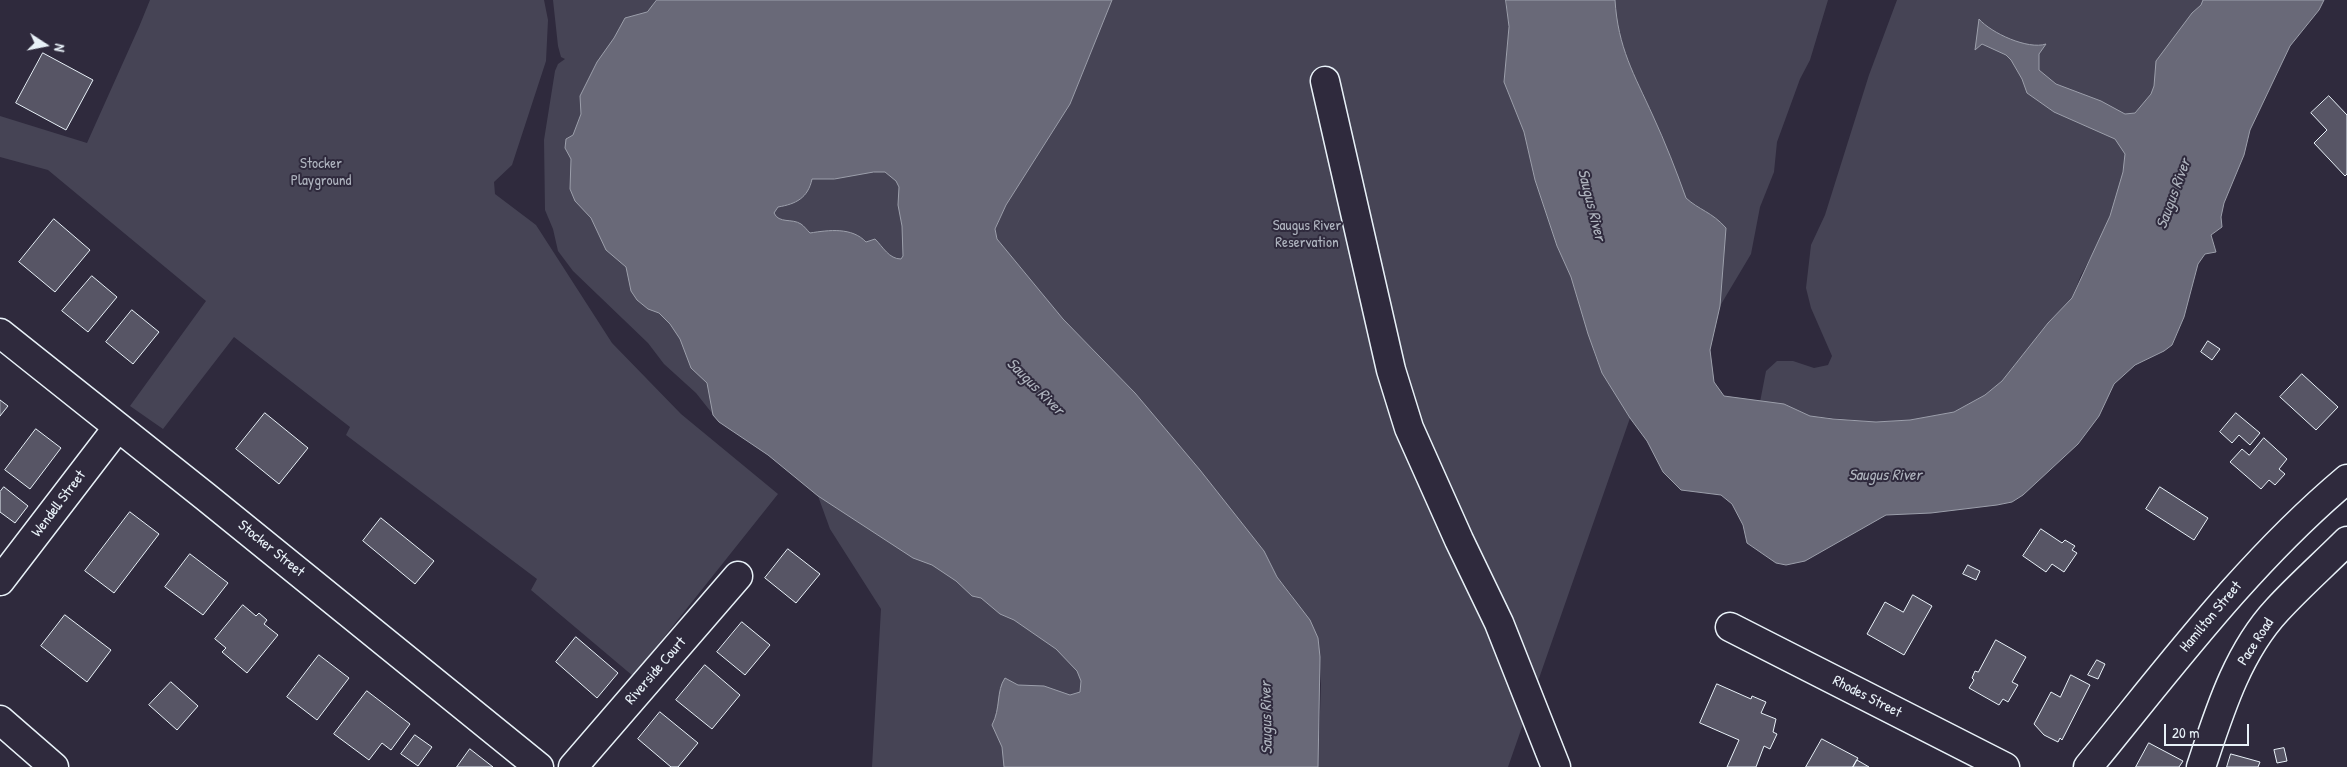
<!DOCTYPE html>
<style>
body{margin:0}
#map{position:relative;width:2347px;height:767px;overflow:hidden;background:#2f2a3d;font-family:"Patrick Hand",sans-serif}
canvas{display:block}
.north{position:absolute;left:20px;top:20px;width:50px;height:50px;-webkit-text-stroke:4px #2f2a3d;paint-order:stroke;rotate:101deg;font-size:14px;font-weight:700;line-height:20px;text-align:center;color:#e8f1f8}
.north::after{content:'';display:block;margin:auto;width:18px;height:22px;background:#e8f1f8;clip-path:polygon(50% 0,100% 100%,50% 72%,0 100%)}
.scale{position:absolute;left:2164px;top:724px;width:85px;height:22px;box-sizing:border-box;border:2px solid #e8f1f8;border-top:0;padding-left:6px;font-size:15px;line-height:18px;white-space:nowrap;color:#e8f1f8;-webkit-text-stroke:4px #2f2a3d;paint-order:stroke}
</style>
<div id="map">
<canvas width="2347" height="767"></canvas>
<div class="north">N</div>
<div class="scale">20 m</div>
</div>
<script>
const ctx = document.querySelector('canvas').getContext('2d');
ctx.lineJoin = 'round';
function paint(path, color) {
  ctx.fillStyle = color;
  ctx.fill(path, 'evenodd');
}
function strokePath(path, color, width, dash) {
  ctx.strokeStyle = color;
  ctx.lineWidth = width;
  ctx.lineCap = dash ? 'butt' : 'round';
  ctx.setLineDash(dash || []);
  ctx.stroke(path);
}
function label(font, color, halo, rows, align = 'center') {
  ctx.font = font + ' "Patrick Hand",sans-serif';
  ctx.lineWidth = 4;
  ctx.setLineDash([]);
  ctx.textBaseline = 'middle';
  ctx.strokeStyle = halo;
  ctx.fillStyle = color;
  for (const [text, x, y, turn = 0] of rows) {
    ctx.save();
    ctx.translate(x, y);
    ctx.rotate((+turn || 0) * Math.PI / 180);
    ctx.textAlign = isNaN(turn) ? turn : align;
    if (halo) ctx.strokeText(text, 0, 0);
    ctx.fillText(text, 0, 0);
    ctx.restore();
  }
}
const green = new Path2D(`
 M 150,0 L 544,0 L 548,20 L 546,61 L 512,165 L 494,182 L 495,194 L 536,225 L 612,343 L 681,414 L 778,494 L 633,676 L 531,590 L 537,579 L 346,435 L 350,427 L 234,337 L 163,429 L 130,406 L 206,301 L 48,170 L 0,157 L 0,116 L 87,143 L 139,27 Z
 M 553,0 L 946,0 L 892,151 L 1239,767 L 872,767 L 881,609 L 830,529 L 818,496 L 768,455 L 719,422 L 696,393 L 664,364 L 648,343 L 573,271 L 558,251 L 553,229 L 545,210 L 544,140 L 555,71 L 558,64 L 565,59 L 561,57 L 558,46 Z
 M 1112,0 L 1506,0 L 1509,27 L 1504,82 L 1524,132 L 1535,180 L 1557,246 L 1571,277 L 1595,355 L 1602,373 L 1630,418 L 1508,767 L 1318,767 L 1321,684 L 1318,638 L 1291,594 L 1277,577 L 1264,551 L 1200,470 L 1135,393 L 1063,319 L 997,239 L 995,230 L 1006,205 L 1070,104 Z
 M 1602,0 L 1828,0 L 1810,60 L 1800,79 L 1777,142 L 1774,172 L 1760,207 L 1751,254 L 1720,306 L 1710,350 L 1714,382 Z
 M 1897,0 L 2240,0 L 2150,150 L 2081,275 L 2072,298 L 2048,323 L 2002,381 L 1985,395 L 1954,412 L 1910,420 L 1876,422 L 1810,416 L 1784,404 L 1760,402 L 1766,371 L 1777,361 L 1793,361 L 1814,368 L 1828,365 L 1832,356 L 1811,308 L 1806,288 L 1811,245 L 1825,215 L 1869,75 Z`);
const water = new Path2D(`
 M 657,0 L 1112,0 L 1070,104 L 1006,205 L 995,229 L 997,239 L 1063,319 L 1135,393 L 1200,470 L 1264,551 L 1277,577 L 1310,620 L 1318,638 L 1320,657 L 1318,767 L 1004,767 L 1002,747 L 992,725 C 1001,708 996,691 1005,678 L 1018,685 L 1044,686 L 1070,695 L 1080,692 L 1081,681 L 1077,671 L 1056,649 L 1014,620 L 1000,614 L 981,598 L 972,596 L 956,581 L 932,565 L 913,558 L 818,496 L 768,455 L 719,422 L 713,415 L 707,383 L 691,368 L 680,339 L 670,324 L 659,313 L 648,309 L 637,300 L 631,291 L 626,267 L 606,250 L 591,218 L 575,201 L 570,189 L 571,159 L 565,148 L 566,139 L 573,135 L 581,114 L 580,96 L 597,62 L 614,38 L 625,18 L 647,12 ZM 874,172 L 885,172 L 896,181 L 899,187 L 898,205 L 902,226 L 903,256 L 901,259 C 889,259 883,247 875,239 L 866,242 C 852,227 829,230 810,233 C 807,230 804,226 801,224 C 792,218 779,224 774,213 L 778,207 C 796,204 808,198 812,179 L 834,179 Z
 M 1506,0 L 1615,0 C 1618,48 1634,74 1653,116 C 1665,142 1676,170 1686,198 C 1699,210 1712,212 1726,228 L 1720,306 L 1710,350 L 1714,382 L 1724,396 L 1784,404 L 1810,416 L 1833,419 L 1876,422 L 1910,420 L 1954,412 L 1985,395 L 2002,381 L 2048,323 L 2072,298 L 2110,216 L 2123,172 L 2125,154 L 2115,139 L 2054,112 L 2027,93 L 2022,79 L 2011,60 L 2006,55 L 1982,44 L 1975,50 L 1979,19 C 1991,33 2028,50 2046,44 L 2039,54 L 2039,70 L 2056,84 L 2101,101 L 2125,114 L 2135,113 L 2151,94 L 2154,86 L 2156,61 L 2192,13 L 2201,5 L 2203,0 L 2324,0 L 2319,10 L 2290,46 L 2250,130 L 2244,155 L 2224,203 L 2221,217 L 2222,227 L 2211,235 L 2216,252 L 2205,254 L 2198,264 L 2184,317 L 2172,345 L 2164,351 L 2135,365 L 2114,384 L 2099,416 L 2078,444 L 2023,495 L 2012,502 L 1997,505 L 1931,513 L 1886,515 L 1805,561 L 1786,565 L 1776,563 L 1747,543 L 1743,525 L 1732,504 L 1721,495 L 1681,490 L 1663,472 L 1647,441 L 1630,418 L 1602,373 L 1588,334 L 1571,277 L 1557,246 L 1535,180 L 1524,132 L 1504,82 L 1509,27 Z`);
const building = new Path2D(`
 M 43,53 L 93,80 L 66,130 L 16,103 Z
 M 2329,96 L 2347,115 L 2347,174 L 2345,176 L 2314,143 L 2327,130 L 2311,113 Z
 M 54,219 L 90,250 L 55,292 L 19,262 Z
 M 92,276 L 117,297 L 88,332 L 62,311 Z
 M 132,310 L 159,332 L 133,364 L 106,342 Z
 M 2208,341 L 2220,349 L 2212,360 L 2201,352 Z
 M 2302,374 L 2338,407 L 2316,430 L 2280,397 Z
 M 0,400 L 8,406 L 0,416 Z
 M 265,413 L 308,448 L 279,484 L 236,449 Z
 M 2236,413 L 2260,433 L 2250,445 L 2239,435 L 2232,443 L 2220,432 Z
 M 36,429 L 61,448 L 30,489 L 5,470 Z
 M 2264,438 L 2287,459 L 2279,469 L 2285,474 L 2275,485 L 2269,480 L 2261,489 L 2230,462 L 2242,449 L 2249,455 Z
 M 4,487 L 28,506 L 15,523 L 0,512 L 0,492 Z
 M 2160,487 L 2208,518 L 2194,540 L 2146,509 Z
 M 130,512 L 159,534 L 114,593 L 85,571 Z
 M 381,518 L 434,561 L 415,584 L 363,541 Z
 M 2041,529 L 2062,543 L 2065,540 L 2075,546 L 2072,550 L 2077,553 L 2064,572 L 2052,564 L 2046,572 L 2023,556 Z
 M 788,549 L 820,574 L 796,603 L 765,578 Z
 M 190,554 L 228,583 L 203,615 L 165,587 Z
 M 1968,565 L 1980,571 L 1976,580 L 1963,574 Z
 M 1913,595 L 1932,606 L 1904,655 L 1867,634 L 1885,602 L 1903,612 Z
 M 243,605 L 256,616 L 259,613 L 267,620 L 264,624 L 278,635 L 247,673 L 222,652 L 226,648 L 215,639 Z
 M 65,615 L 111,650 L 87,682 L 41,646 Z
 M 742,622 L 770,645 L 745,675 L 717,652 Z
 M 576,637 L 618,673 L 597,698 L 556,662 Z
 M 1996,640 L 2026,657 L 2012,682 L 2018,685 L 2008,702 L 2003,699 L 1999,705 L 1969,688 L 1974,680 L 1972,678 L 1975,671 L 1978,672 Z
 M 319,655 L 349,678 L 317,720 L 287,697 Z
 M 2097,660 L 2105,664 L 2098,679 L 2088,675 Z
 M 705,665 L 740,695 L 712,729 L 676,700 Z
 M 2071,675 L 2090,685 L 2062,740 L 2060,738 L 2058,742 L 2044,735 L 2034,724 L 2051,692 L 2060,697 Z
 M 171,682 L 198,706 L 177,730 L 149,705 Z
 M 1717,684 L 1751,699 L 1752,696 L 1766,702 L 1761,713 L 1776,719 L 1773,732 L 1777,734 L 1770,749 L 1764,746 L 1756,767 L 1727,767 L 1739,740 L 1700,723 Z
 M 367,691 L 410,724 L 391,750 L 382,743 L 369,760 L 334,734 Z
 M 660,712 L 698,743 L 678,767 L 671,767 L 638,739 Z
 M 415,735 L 432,747 L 418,766 L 401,754 Z
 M 1822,739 L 1858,758 L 1853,767 L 1806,767 Z
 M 2149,743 L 2183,761 L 2179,767 L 2136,767 Z
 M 2284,748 L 2287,761 L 2277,763 L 2274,750 Z
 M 470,749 L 493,767 L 457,767 Z
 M 2231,754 L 2260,762 L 2258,767 L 2227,767 Z
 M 1857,760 L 1869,767 L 1853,767 Z`);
const minor = new Path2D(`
 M 1325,81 L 1391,370 L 1409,428 L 1459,540 L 1499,623 L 1556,767
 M 0,333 L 206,497 L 539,767
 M 0,581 L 118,427
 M 1730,627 L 2005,767
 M 0,720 L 54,767
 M 573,767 L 738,576
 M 2201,767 C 2219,713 2237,653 2277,610 C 2299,586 2324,564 2347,541`);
const major = new Path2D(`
 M 2088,767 C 2170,667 2247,563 2347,479`);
const parkNames = [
 ["Stocker",321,164],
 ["Playground",321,181],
 ["Saugus River",1307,226],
 ["Reservation",1307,243]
];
const streetNames = [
 ["Wendell Street",59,504,-53],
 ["Stocker Street",271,549,39],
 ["Hamilton Street",2211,617,-50],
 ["Pace Road",2256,642,-57],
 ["Riverside Court",656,671,-49],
 ["Rhodes Street",1867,697,27]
];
const waterNames = [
 ["Saugus River",2174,194,-70],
 ["Saugus River",1591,205,76],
 ["Saugus River",1035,387,45],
 ["Saugus River",1885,476],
 ["Saugus River",1267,718,-91]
];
paint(green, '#464455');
paint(water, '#696978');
strokePath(water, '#9c9fab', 1);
paint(building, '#575565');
strokePath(building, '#e8f1f8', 1);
strokePath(minor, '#e8f1f8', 31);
strokePath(major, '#e8f1f8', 31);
strokePath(minor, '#2f2a3d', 28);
strokePath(major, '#2f2a3d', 28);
label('15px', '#afb4bf', '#2f2a3d', parkNames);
label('15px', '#e8f1f8', '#2f2a3d', streetNames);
label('italic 16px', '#afb4be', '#2f2a3d', waterNames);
</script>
